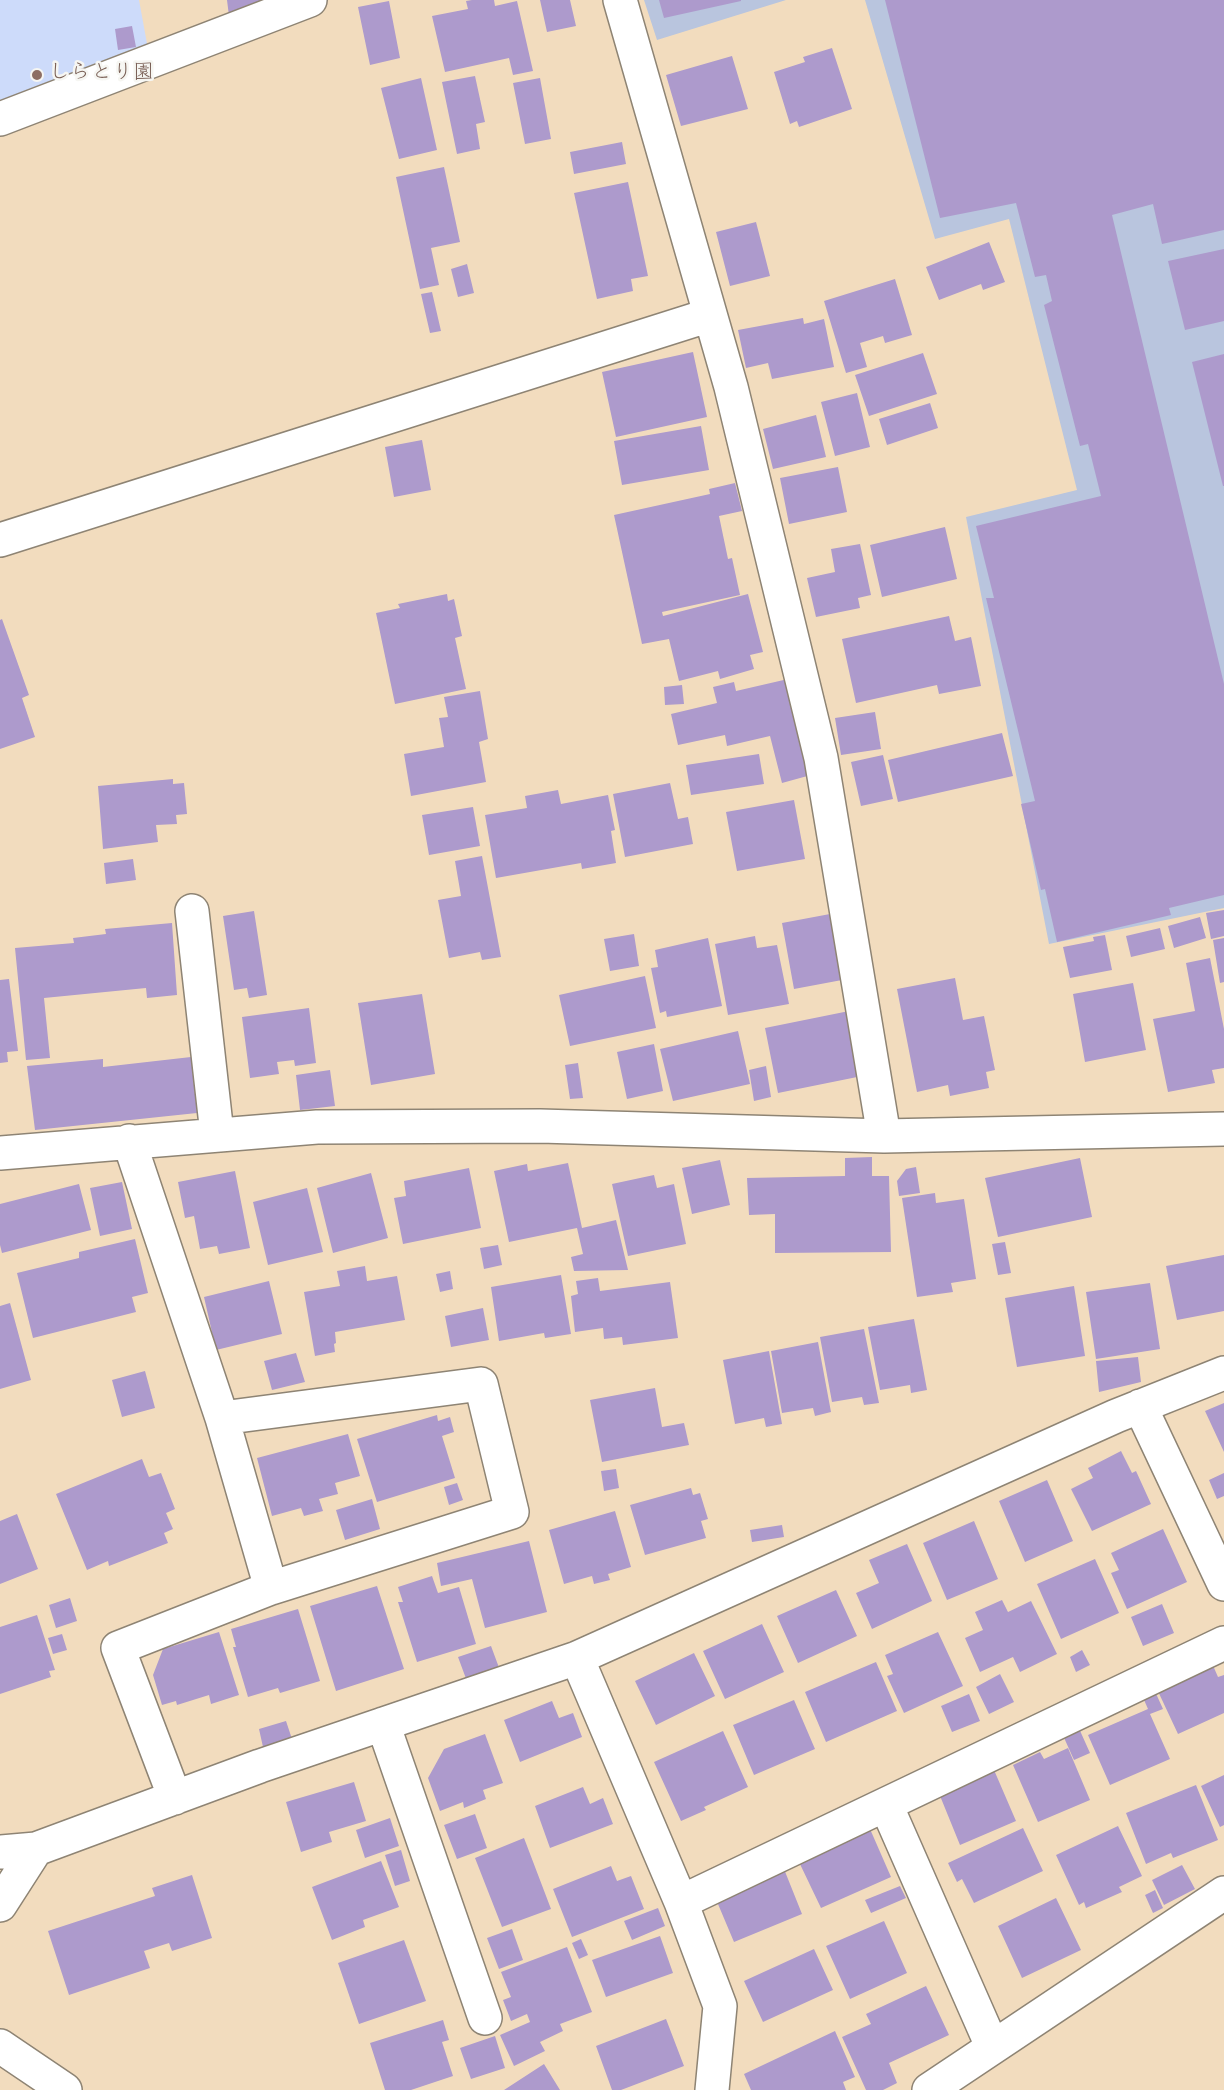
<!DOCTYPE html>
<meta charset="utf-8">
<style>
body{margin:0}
canvas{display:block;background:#f2dcbe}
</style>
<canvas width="1224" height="2090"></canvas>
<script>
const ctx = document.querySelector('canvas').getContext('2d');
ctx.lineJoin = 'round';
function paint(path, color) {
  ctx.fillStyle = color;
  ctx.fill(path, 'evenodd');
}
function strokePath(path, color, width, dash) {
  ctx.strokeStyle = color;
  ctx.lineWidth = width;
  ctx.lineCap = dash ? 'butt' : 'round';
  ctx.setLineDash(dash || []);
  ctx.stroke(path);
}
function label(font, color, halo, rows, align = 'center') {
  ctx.font = font + ' "Gochi Hand","Klee One",sans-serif';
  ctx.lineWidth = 5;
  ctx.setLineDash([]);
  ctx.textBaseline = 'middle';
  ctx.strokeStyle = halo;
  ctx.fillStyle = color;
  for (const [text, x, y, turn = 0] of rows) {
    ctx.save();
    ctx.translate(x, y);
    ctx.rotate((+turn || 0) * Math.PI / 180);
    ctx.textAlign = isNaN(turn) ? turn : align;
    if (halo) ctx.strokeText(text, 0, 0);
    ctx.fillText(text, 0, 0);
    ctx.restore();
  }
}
const built = new Path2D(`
 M 0,0 L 139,0 L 148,49 L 0,102 Z`);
const industrial = new Path2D(`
 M 644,0 L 786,0 L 657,40 Z
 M 865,0 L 1224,0 L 1224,908 L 1049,944 L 966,517 L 1077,490 L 1009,219 L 935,239 Z`);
const building = new Path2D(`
 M 227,0 L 271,0 L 229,16 Z
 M 472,0 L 494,0 L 495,6 L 517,1 L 533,71 L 513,75 L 509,58 L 445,72 L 432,16 L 468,9 L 466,1 Z
 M 540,0 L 570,0 L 576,26 L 547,32 Z
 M 659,0 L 741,0 L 741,1 L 664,18 Z
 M 885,0 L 1224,0 L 1224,230 L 1162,244 L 1153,204 L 1112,215 L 1224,684 L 1224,895 L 1169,908 L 1171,915 L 1057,942 L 1045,889 L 1041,890 L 1021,804 L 1035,801 L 986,598 L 994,598 L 976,526 L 1101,496 L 1088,444 L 1080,446 L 1044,305 L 1052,301 L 1046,275 L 1035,277 L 1016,203 L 940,218 Z
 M 389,1 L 400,58 L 370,65 L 358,7 Z
 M 132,26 L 136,47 L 118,50 L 115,29 Z
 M 832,48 L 852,109 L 799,127 L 797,121 L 790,124 L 774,72 L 805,62 L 803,57 Z
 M 732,56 L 748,109 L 681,126 L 666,75 Z
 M 475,76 L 485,122 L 476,124 L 480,149 L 457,154 L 442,82 Z
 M 421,78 L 437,150 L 399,159 L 381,88 Z
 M 540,78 L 551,139 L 525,144 L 513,83 Z
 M 622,142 L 626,164 L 574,174 L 570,152 Z
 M 444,167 L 460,242 L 431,248 L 439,285 L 420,289 L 396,177 Z
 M 628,182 L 648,276 L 631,279 L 633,291 L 597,299 L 574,193 Z
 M 756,222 L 770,276 L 730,286 L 716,232 Z
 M 989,242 L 1005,282 L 983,290 L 981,284 L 939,300 L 926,267 Z
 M 1224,249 L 1224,321 L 1185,330 L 1168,261 Z
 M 467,264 L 474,293 L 458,297 L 451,269 Z
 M 895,279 L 912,335 L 885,343 L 883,336 L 860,343 L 867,367 L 846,373 L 824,301 Z
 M 432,292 L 441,331 L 430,333 L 421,294 Z
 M 803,318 L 804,324 L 824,319 L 834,367 L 772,379 L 768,363 L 746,368 L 738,330 Z
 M 693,352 L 707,417 L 616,437 L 602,372 Z
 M 923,353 L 937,394 L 869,416 L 855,375 Z
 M 1224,354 L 1224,486 L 1223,486 L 1192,362 Z
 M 857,393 L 870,447 L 835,456 L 821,402 Z
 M 930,403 L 938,428 L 887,445 L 879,419 Z
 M 816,415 L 826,457 L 773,469 L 763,429 Z
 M 701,426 L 709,470 L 622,485 L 614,441 Z
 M 422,440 L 431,490 L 394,497 L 385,447 Z
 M 838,467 L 847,512 L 789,524 L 780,478 Z
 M 735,483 L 742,511 L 719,516 L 728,559 L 732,558 L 740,595 L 662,612 L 663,616 L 748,594 L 763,652 L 750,655 L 754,669 L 720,679 L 718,671 L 679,681 L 669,639 L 642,644 L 614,515 L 710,494 L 709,489 Z
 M 945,527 L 957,579 L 882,597 L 870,545 Z
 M 860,544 L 871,595 L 858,598 L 860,608 L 816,617 L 807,578 L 835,572 L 831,549 Z
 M 447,594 L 448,601 L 454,599 L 462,636 L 455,638 L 466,689 L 395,704 L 376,613 L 400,608 L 398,604 Z
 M 949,616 L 955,641 L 971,637 L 981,686 L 939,694 L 937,685 L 856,703 L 842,639 Z
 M 2,619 L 29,695 L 22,698 L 35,737 L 0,749 L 0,620 Z
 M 788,679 L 811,775 L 782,783 L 770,736 L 727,746 L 725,735 L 678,745 L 671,714 L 717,703 L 713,687 L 734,682 L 736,691 Z
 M 682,685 L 684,704 L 665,705 L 664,687 Z
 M 480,691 L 488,739 L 479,742 L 486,782 L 411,796 L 404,754 L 444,747 L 439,718 L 448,717 L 444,697 Z
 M 875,712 L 881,749 L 841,755 L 835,718 Z
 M 1002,733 L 1013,776 L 898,802 L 888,760 Z
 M 759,754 L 764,784 L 691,795 L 686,765 Z
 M 883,755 L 893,799 L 861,806 L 851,762 Z
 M 173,779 L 173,784 L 184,783 L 187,814 L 176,815 L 177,824 L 156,825 L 158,842 L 103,849 L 98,786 Z
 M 670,783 L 678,819 L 688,817 L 693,844 L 625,857 L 613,794 Z
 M 558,790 L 561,804 L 608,795 L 615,830 L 611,831 L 616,863 L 582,869 L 581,863 L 496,878 L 485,815 L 527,808 L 525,796 Z
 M 794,800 L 805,859 L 737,871 L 726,812 Z
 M 473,807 L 480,846 L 429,855 L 422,815 Z
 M 482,856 L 501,957 L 482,960 L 480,952 L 449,958 L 438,900 L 461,896 L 455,861 Z
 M 133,859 L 136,880 L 106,884 L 104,863 Z
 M 1224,910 L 1224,936 L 1211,939 L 1206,913 Z
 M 254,911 L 267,995 L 249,998 L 247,988 L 234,990 L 223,916 Z
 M 830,914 L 842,980 L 794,989 L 782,923 Z
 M 1200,917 L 1206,938 L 1174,948 L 1168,926 Z
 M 172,923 L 177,995 L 147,998 L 146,988 L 44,998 L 50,1058 L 26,1060 L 15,948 L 74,943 L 73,938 L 106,934 L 105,929 Z
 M 1160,928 L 1165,949 L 1131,957 L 1126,936 Z
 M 634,934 L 639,966 L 610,971 L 604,939 Z
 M 1105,935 L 1112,970 L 1070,978 L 1063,947 L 1094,941 L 1093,937 Z
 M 755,936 L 757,948 L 777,945 L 789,1004 L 728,1015 L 715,944 Z
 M 708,938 L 722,1006 L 667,1017 L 666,1011 L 660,1013 L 651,968 L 658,967 L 655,950 Z
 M 1224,938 L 1224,982 L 1220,983 L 1213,940 Z
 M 1210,958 L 1224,1029 L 1224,1068 L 1212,1070 L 1215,1083 L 1168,1092 L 1153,1019 L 1195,1011 L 1186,963 Z
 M 645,976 L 656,1028 L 570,1046 L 559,995 Z
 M 955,978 L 963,1020 L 984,1016 L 995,1070 L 986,1072 L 989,1088 L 950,1096 L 948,1085 L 917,1092 L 897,989 Z
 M 9,979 L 18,1051 L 7,1052 L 8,1062 L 0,1063 L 0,980 Z
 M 1133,983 L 1146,1050 L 1085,1062 L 1073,994 Z
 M 422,994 L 435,1074 L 371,1085 L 358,1003 Z
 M 309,1008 L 316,1063 L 295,1066 L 294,1060 L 277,1062 L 279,1074 L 250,1078 L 242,1017 Z
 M 859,1009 L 872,1074 L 778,1093 L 765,1028 Z
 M 738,1031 L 750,1084 L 673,1101 L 660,1049 Z
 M 654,1044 L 663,1091 L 627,1099 L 617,1052 Z
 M 191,1057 L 197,1113 L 35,1130 L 27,1066 L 103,1059 L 103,1067 Z
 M 578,1063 L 583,1098 L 570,1099 L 565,1065 Z
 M 766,1066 L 771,1097 L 754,1101 L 749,1070 Z
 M 330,1070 L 335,1106 L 300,1110 L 296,1075 Z
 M 872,1157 L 872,1176 L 889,1176 L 891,1252 L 775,1253 L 775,1214 L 749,1215 L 747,1178 L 845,1176 L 845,1158 Z
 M 1080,1158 L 1092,1217 L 998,1237 L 985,1178 Z
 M 720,1160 L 730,1205 L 692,1214 L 682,1168 Z
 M 568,1163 L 582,1228 L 616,1220 L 628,1270 L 574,1271 L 571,1257 L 583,1254 L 577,1228 L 509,1242 L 494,1171 L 527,1164 L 528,1171 Z
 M 916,1167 L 920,1193 L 899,1196 L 897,1181 L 906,1169 Z
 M 469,1168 L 481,1228 L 403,1244 L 394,1198 L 406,1196 L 404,1181 Z
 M 235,1171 L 250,1248 L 219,1254 L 217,1246 L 200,1249 L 194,1216 L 185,1218 L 178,1182 Z
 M 371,1173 L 388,1238 L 333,1253 L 317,1188 Z
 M 654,1175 L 657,1188 L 674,1184 L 686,1244 L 628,1256 L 612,1184 Z
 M 122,1182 L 132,1229 L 100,1236 L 90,1188 Z
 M 79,1184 L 91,1230 L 2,1253 L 0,1245 L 0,1204 Z
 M 307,1188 L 323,1252 L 268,1265 L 253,1202 Z
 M 935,1193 L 936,1203 L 964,1199 L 976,1279 L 951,1283 L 953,1292 L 917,1297 L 902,1198 Z
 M 135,1239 L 148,1293 L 132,1297 L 136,1312 L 33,1338 L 17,1273 L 79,1258 L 79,1252 Z
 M 1005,1242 L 1011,1273 L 998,1275 L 992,1244 Z
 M 498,1245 L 502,1265 L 484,1269 L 480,1248 Z
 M 1224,1255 L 1224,1311 L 1177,1320 L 1166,1266 Z
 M 365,1266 L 367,1281 L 397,1276 L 405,1320 L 335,1332 L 336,1343 L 334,1344 L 335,1352 L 315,1356 L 304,1292 L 340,1286 L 337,1271 Z
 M 450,1271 L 453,1289 L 440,1292 L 436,1274 Z
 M 561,1275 L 571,1334 L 545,1338 L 544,1333 L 499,1341 L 491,1287 Z
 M 598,1278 L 600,1291 L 670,1282 L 678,1338 L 623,1345 L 622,1337 L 604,1339 L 603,1328 L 575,1332 L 571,1296 L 578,1294 L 576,1281 Z
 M 269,1281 L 282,1334 L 216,1350 L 204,1297 Z
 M 1150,1283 L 1160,1349 L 1096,1359 L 1086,1292 Z
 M 1074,1286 L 1085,1356 L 1017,1367 L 1005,1298 Z
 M 10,1303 L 31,1380 L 0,1389 L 0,1306 Z
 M 483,1308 L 489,1340 L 451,1347 L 445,1316 Z
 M 914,1319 L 927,1390 L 911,1393 L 910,1385 L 880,1390 L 868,1327 Z
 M 864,1329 L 879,1403 L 864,1405 L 862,1397 L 832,1402 L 820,1337 Z
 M 818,1342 L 831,1412 L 815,1416 L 813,1408 L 782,1413 L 771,1351 Z
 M 769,1351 L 782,1424 L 766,1427 L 764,1418 L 735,1424 L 723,1360 Z
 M 296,1353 L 305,1382 L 272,1390 L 264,1361 Z
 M 1138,1357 L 1141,1382 L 1099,1392 L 1096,1361 Z
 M 145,1371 L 155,1408 L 122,1417 L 112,1380 Z
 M 655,1388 L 662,1427 L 684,1423 L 689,1445 L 602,1462 L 590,1400 Z
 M 1224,1403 L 1224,1452 L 1205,1411 Z
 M 437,1415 L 438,1421 L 450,1417 L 454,1432 L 442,1436 L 455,1478 L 377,1502 L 357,1439 Z
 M 348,1434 L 360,1476 L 335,1483 L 338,1494 L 319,1499 L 323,1511 L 304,1516 L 301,1508 L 272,1516 L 257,1458 Z
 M 1121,1451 L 1132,1473 L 1136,1471 L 1151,1504 L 1092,1531 L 1071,1489 L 1093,1478 L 1088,1468 Z
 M 142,1459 L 149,1477 L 161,1473 L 175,1509 L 166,1513 L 173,1529 L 164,1533 L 168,1543 L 109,1566 L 108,1561 L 87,1570 L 56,1494 Z
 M 616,1469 L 619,1488 L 604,1491 L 601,1471 Z
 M 1224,1473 L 1224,1496 L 1217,1499 L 1209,1480 Z
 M 1047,1480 L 1073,1541 L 1025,1562 L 999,1501 Z
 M 457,1483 L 463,1500 L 449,1505 L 444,1487 Z
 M 691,1488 L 693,1495 L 700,1493 L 708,1519 L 701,1521 L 706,1538 L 645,1555 L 630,1505 Z
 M 372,1499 L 380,1529 L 345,1540 L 336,1510 Z
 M 615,1511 L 631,1567 L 608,1574 L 610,1580 L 594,1584 L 592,1576 L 564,1584 L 549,1530 Z
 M 17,1514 L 38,1569 L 0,1584 L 0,1521 Z
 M 974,1521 L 998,1579 L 947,1600 L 923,1543 Z
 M 782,1525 L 784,1537 L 752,1542 L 750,1530 Z
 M 1163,1529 L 1187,1582 L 1127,1609 L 1111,1573 L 1119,1570 L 1111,1553 Z
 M 529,1541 L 547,1612 L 485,1628 L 472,1579 L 441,1586 L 437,1563 Z
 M 907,1544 L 932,1601 L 872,1629 L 856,1593 L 879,1583 L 869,1560 Z
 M 1095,1559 L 1119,1613 L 1061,1639 L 1037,1584 Z
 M 432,1576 L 438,1593 L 459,1587 L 476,1644 L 417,1662 L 398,1602 L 403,1602 L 398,1587 Z
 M 377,1586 L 404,1669 L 336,1691 L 310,1606 Z
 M 836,1590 L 857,1636 L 798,1663 L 777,1616 Z
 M 70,1598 L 77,1621 L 56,1628 L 49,1605 Z
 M 1002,1600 L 1008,1612 L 1031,1601 L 1057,1654 L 1020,1672 L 1013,1657 L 980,1672 L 965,1638 L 983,1630 L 975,1612 Z
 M 1162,1604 L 1174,1633 L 1143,1646 L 1131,1617 Z
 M 298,1609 L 320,1681 L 280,1693 L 278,1688 L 248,1697 L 233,1647 L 236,1647 L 231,1629 Z
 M 37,1615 L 55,1670 L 49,1671 L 51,1677 L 0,1694 L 0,1627 Z
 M 762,1624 L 784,1672 L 725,1699 L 703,1651 Z
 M 219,1632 L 239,1695 L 211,1704 L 209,1695 L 177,1705 L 176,1701 L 162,1705 L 153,1675 L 163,1649 Z
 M 938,1632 L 963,1686 L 904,1713 L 887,1676 L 893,1674 L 885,1655 Z
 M 62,1634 L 67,1650 L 53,1654 L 48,1638 Z
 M 491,1646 L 501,1673 L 468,1684 L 458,1657 Z
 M 1082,1650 L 1090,1665 L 1076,1672 L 1070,1657 Z
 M 694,1653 L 715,1696 L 656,1725 L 635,1681 Z
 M 1211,1661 L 1218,1677 L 1224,1675 L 1224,1713 L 1178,1734 L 1156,1687 Z
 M 876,1662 L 897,1711 L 826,1742 L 805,1692 Z
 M 1000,1674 L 1014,1702 L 989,1714 L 976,1687 Z
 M 1153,1687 L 1163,1709 L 1150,1714 L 1170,1759 L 1110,1785 L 1088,1735 L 1148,1709 L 1141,1693 Z
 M 969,1694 L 980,1721 L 952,1732 L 941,1706 Z
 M 794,1700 L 815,1749 L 754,1775 L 733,1725 Z
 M 552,1701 L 559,1718 L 573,1713 L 582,1737 L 520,1762 L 504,1720 Z
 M 286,1721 L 292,1739 L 263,1747 L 259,1729 Z
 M 1077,1724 L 1090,1753 L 1074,1760 L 1061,1731 Z
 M 723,1731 L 748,1787 L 704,1807 L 706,1810 L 681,1821 L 654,1762 Z
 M 485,1734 L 503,1783 L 483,1790 L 486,1799 L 464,1808 L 463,1802 L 440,1811 L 428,1778 L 444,1749 Z
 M 1068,1748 L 1090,1800 L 1038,1822 L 1013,1765 L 1040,1752 L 1044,1759 Z
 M 991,1763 L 1016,1821 L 960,1845 L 936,1786 Z
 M 1224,1775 L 1224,1825 L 1220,1827 L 1201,1786 Z
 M 354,1782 L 366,1821 L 329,1832 L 332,1842 L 301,1852 L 286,1802 Z
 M 1196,1785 L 1218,1840 L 1173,1858 L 1171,1853 L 1146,1864 L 1126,1813 Z
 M 583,1787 L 590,1804 L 603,1798 L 613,1824 L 550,1848 L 535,1806 Z
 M 475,1814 L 487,1848 L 457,1859 L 444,1825 Z
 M 390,1818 L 399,1846 L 365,1858 L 356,1830 Z
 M 1118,1826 L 1142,1876 L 1119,1887 L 1122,1892 L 1086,1908 L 1084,1902 L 1079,1905 L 1056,1855 Z
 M 1023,1828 L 1043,1871 L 974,1903 L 962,1879 L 957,1882 L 948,1863 Z
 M 870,1829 L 891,1877 L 821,1908 L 799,1862 Z
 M 524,1838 L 551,1909 L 502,1927 L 475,1858 Z
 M 401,1850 L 410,1881 L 395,1886 L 385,1855 Z
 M 381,1861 L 399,1907 L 363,1920 L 365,1927 L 332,1940 L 312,1887 Z
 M 1182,1865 L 1195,1889 L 1164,1905 L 1152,1880 Z
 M 611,1866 L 617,1881 L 631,1876 L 644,1909 L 572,1937 L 553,1889 Z
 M 784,1869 L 802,1914 L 734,1942 L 715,1897 Z
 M 192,1875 L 212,1938 L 172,1951 L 169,1943 L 144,1951 L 150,1968 L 69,1995 L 48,1931 L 155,1896 L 152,1888 Z
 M 900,1886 L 906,1898 L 871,1913 L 865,1900 Z
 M 1155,1890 L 1163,1908 L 1153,1913 L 1145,1895 Z
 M 1056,1898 L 1081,1950 L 1022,1978 L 998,1926 Z
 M 658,1908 L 665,1926 L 632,1940 L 624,1921 Z
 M 884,1921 L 907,1973 L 850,1999 L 826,1946 Z
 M 512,1929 L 523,1960 L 499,1969 L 487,1938 Z
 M 660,1936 L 673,1973 L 606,1997 L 592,1960 Z
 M 581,1939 L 588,1955 L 579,1959 L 572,1943 Z
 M 404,1940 L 426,2001 L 359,2024 L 338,1963 Z
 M 567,1947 L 592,2012 L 560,2024 L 563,2031 L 540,2042 L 545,2051 L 514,2066 L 500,2035 L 530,2022 L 527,2014 L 511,2021 L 503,2000 L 511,1997 L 501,1972 Z
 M 814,1949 L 833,1990 L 763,2022 L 744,1981 Z
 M 926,1986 L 949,2035 L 889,2063 L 897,2083 L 883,2090 L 866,2090 L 842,2037 L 871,2024 L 866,2014 Z
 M 666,2019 L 684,2066 L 621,2090 L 612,2090 L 596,2046 Z
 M 443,2020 L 449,2040 L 442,2042 L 453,2076 L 411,2090 L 385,2090 L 370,2043 Z
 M 835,2031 L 855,2077 L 843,2082 L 846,2090 L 751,2090 L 744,2074 Z
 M 495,2036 L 505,2068 L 471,2079 L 460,2048 Z
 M 544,2064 L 560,2090 L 504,2090 Z`);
const minor = new Path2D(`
 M 620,0 L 731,387 L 821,758 L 884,1136
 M 0,119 L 310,0
 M 0,540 L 710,315
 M 192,911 L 217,1134
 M 129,1141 L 222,1418 L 481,1384 L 512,1512 L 271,1588 L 222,1418
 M 0,1153 L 317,1127 L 540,1126 L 884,1136 L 1224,1129
 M 1140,1406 L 1224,1584
 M 577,1658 L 681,1902 L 720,2006 L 712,2090
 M 383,1724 L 485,2018
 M 175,1798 L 118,1648 L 271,1588
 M 886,1805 L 992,2046
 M 0,1852 L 36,1849
 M 681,1902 L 1224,1643
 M 0,1905 L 36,1849 L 260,1766 L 577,1658 L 1116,1416 L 1224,1373
 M 0,2046 L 65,2090
 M 929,2090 L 1224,1893`);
const markers = [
 [37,75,6,"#8d6e63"]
];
const educationNames = [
 ["しらとり園",49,75]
];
paint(built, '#cddbfa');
paint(industrial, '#b9c5de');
paint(building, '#ad9acc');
strokePath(minor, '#8e8474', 36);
strokePath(minor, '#fff', 33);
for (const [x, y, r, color] of markers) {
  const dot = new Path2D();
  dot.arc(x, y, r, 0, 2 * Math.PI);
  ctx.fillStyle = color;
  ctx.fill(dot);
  strokePath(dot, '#f6f6f2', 2);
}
label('21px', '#785e54', '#f6f6f2', educationNames, 'left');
</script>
